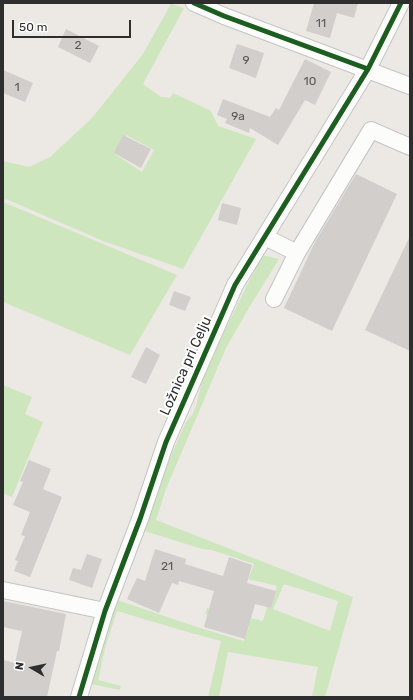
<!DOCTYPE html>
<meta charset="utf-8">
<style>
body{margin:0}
#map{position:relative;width:413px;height:700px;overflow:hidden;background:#ece8e4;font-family:Rubik,sans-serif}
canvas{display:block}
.frame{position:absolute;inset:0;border:4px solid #2e2e2e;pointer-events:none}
.north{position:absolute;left:12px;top:648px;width:40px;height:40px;-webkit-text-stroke:3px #fff;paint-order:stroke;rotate:279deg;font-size:11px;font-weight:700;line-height:16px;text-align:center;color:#2e2e2e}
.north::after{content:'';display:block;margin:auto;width:14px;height:18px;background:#2e2e2e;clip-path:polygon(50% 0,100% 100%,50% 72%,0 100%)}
.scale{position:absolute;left:12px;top:20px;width:119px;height:18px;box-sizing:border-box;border:2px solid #2e2e2e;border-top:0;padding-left:5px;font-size:12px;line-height:14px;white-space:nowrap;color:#2e2e2e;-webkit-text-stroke:3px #fff;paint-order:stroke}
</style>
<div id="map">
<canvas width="413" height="700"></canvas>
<div class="frame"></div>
<div class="north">N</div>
<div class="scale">50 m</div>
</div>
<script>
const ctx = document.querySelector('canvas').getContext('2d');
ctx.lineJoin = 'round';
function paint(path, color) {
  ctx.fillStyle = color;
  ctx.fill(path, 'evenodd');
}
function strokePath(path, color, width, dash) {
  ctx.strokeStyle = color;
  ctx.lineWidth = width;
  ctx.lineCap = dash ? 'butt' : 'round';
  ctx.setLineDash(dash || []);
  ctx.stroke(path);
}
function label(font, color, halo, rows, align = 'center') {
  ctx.font = font + ' Rubik,sans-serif';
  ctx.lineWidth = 4;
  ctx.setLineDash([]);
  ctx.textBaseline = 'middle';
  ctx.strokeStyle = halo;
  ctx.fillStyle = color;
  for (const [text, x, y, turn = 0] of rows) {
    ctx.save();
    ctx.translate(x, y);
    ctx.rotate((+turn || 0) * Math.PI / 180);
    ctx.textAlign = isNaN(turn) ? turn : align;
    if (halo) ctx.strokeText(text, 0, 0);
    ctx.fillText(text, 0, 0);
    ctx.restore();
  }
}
const green = new Path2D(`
 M 171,4 L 184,8 L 143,84 L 161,97 L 170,98 L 173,93 L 211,111 L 218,126 L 256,139 L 183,269 L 103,241 L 6,199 L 3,202 L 177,275 L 130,355 L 3,302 L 3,161 L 29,167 L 50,157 L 92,118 L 143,54 ZM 126,135 L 154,150 L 142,172 L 115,154 Z
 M 262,255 L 279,259 L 250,306 L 226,348 L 166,489 L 156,520 L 353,597 L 325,697 L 312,697 L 318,667 L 228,652 L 219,697 L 208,697 L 221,641 L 184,631 L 117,611 L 105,648 L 98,680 L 121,686 L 120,690 L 91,684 L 114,599 L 200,628 L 244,641 L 249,626 L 205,614 L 207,608 L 263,621 L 267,607 L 271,606 L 277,586 L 248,579 L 254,564 L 212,550 L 202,549 L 141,530 L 170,458 L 186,422 L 192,415 L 196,406 L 204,373 ZM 284,584 L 338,601 L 330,631 L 273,609 Z
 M 3,385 L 32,397 L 25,414 L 43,422 L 12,497 L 3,493 Z`);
const building = new Path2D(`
 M 314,3 L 358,3 L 354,18 L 337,13 L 330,38 L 306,31 Z
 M 66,29 L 99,46 L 90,63 L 58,47 Z
 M 237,44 L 264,53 L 256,78 L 229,68 Z
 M 305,59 L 331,72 L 315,105 L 305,100 L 278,145 L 250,128 L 249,133 L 225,123 L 227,119 L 217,115 L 223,99 L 270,117 L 276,108 L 279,110 Z
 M 3,70 L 33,83 L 25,102 L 3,93 Z
 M 123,135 L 151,149 L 141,168 L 114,153 Z
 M 356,174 L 397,194 L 332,331 L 284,308 L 315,242 Z
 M 222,203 L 241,208 L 237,225 L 218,220 Z
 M 410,236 L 410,351 L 365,330 Z
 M 174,291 L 191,297 L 185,311 L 169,305 Z
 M 146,347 L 160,355 L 146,384 L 131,377 Z
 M 29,460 L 51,469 L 43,489 L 62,497 L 30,577 L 14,571 L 18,561 L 15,560 L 25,536 L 21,535 L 30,512 L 13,505 L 23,482 L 20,481 Z
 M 155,549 L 186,559 L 185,564 L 223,576 L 229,557 L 252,565 L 247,583 L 276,591 L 271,608 L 255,604 L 245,639 L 204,627 L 214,591 L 179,581 L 178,585 L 172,583 L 159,613 L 127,599 L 137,578 L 145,581 Z
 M 87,554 L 102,559 L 92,588 L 69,580 L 73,568 L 81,570 Z
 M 3,601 L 66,614 L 59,651 L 57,651 L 47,697 L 3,697 L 3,660 L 15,663 L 22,631 L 3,627 Z`);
const minor = new Path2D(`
 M 194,3 L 224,16 L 410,86
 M 265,237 L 297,253 L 371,130 L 410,147
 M 274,299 L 297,253
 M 3,590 L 105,611
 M 79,697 L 105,611 L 140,519 L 166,442 L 235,285 L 368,69 L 401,3`);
const cycleway = new Path2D(`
 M 194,3 L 224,16 L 368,69
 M 79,697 L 105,611 L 140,519 L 166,442 L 235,285 L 368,69 L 401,3`);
const numberNames = [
 ["11",321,24],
 ["2",78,46],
 ["9",246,61],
 ["10",310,82],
 ["1",17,88],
 ["9a",238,117],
 ["21",167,567]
];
const streetNames = [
 ["Ložnica pri Celju",186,366,-66]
];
paint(green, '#cee6be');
paint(building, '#d1cecb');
strokePath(minor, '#c5c4c5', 18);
strokePath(minor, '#fcfcfb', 16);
strokePath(cycleway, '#1b5e20', 5);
label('12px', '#585857', null, numberNames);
label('14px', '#2e2e2e', '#fff', streetNames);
</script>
